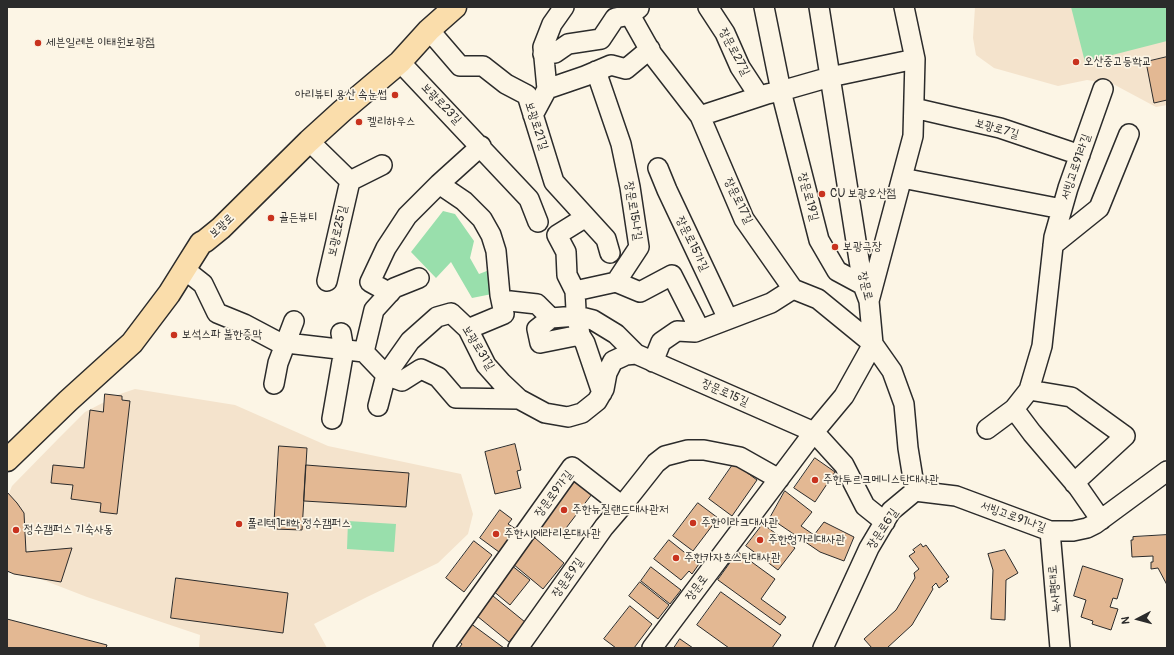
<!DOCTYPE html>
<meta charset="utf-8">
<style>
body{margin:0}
#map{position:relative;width:1174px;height:655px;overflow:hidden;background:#fcf5e5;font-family:Pangolin,sans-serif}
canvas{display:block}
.frame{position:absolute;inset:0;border:8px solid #2b2b2b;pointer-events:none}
.north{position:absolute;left:1118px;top:599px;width:40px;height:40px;-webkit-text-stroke:3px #fcf5e5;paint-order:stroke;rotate:264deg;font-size:11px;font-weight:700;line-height:16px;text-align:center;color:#2b2b2b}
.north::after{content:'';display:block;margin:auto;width:14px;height:18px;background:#2b2b2b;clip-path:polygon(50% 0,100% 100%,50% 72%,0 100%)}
</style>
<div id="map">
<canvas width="1174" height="655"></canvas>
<div class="frame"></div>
<div class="north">N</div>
</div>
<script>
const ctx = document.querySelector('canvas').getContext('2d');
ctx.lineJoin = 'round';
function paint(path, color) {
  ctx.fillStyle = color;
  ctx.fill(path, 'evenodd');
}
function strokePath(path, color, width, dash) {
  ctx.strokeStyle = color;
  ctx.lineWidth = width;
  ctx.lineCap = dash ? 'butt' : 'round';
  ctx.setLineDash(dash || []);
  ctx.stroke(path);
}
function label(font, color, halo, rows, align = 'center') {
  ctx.font = font + ' Pangolin,"Poor Story",sans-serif';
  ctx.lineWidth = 3.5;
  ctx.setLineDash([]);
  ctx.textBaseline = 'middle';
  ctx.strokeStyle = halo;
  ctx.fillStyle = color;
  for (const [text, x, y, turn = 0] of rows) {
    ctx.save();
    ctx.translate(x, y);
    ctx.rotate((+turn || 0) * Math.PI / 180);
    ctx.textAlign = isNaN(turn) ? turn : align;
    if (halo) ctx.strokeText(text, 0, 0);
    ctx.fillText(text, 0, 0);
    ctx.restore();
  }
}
const built = new Path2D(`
 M 975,7 L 1167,7 L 1167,105 L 1156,107 L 1113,84 L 1087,80 L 1058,86 L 994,68 L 976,55 L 973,38 Z
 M 135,389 L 235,405 L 328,446 L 461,474 L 473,514 L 468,534 L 438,563 L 367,597 L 314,624 L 327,648 L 199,648 L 200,635 L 87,597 L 7,566 L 7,498 L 12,486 L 58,439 L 85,412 L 120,394 Z`);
const green = new Path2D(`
 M 1071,7 L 1167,7 L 1167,41 L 1085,62 Z
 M 443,211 L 455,214 L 474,241 L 470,258 L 479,274 L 492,269 L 492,294 L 472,298 L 451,262 L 436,278 L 411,252 Z
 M 348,521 L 396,524 L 394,552 L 347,549 Z`);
const building = new Path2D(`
 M 1167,57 L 1167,100 L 1154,103 L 1146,62 Z
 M 105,394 L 122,396 L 122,400 L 130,401 L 117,514 L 100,512 L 101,503 L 71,499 L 73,485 L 51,483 L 53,465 L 84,468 L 90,410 L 103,412 Z
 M 515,444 L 521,470 L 517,471 L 521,488 L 495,494 L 485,452 Z
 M 279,446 L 307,448 L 302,530 L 274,529 Z
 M 815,458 L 835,472 L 815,502 L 794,488 Z
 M 734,463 L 757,480 L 732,516 L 709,499 Z
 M 306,465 L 409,473 L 406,507 L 304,501 Z
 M 572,479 L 592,494 L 560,536 L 552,530 L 548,535 L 536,526 Z
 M 785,491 L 812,512 L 801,526 L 814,535 L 824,522 L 854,537 L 844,561 L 820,552 L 770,518 Z
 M 7,492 L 17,503 L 24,513 L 26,552 L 72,548 L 61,582 L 14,574 L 7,571 Z
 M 698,503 L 718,518 L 693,551 L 673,536 Z
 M 500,510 L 512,519 L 508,524 L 516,529 L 499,552 L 480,538 Z
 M 763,524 L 795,548 L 778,570 L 746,546 Z
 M 1167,535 L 1167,585 L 1158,568 L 1151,569 L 1151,562 L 1153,562 L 1153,556 L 1132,557 L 1131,540 L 1133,540 L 1133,537 Z
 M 535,538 L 564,563 L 543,589 L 513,564 Z
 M 669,540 L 699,564 L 692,574 L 689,571 L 681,580 L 654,559 Z
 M 474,541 L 492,555 L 464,592 L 446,578 Z
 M 921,544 L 923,547 L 926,545 L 949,577 L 946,579 L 948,581 L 939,588 L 936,583 L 932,587 L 933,589 L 912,625 L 887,648 L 872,648 L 864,639 L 896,610 L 915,578 L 914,573 L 919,569 L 909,556 L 915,552 L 913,550 Z
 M 1005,550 L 1018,573 L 1006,580 L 1005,620 L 991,619 L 993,570 L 988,554 Z
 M 738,552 L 775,579 L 761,599 L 786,617 L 780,625 L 718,580 Z
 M 511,565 L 530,580 L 510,605 L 492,590 Z
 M 1083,566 L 1123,579 L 1117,599 L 1113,598 L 1110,607 L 1118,609 L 1111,630 L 1092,624 L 1093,621 L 1081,617 L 1086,600 L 1074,596 Z
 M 651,567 L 681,590 L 670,604 L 641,581 Z
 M 176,578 L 288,593 L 283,633 L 171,618 Z
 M 640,582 L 669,605 L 658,619 L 629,596 Z
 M 721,592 L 781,635 L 772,648 L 729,648 L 697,625 Z
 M 493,596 L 525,622 L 509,642 L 477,616 Z
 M 630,606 L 652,624 L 634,648 L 616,648 L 604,639 Z
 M 7,619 L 107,645 L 106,648 L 7,648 Z
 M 470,623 L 504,648 L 459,648 L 462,644 L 457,640 Z
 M 680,639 L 693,648 L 674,648 Z`);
const minor = new Path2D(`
 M 708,7 L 725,33 L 740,67 L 759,96
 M 764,7 L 781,91 L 819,240 L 837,271 L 863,285
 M 630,15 L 652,54 L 700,116 L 744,219 L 793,289 L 818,299 L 873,344 L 892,371 L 904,404 L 908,448 L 915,491 L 891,511 L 869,548 L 823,648
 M 429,30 L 460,66 L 483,66 L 506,84 L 527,95 L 554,182 L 606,239 L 610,253
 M 543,54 L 555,53 L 568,44 L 601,39 L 615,18 L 630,15 L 639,8
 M 400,62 L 529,199 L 538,222
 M 596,71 L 621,144 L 630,187 L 639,247 L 616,282 L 575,291 L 576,310 L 577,316 L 593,320 L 616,334 L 636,354 L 814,432 L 844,465 L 865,506 L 885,522
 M 547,89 L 585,76 L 611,65 L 626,69 L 650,49
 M 914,108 L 1000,128 L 1080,155
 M 533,115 L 547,89 L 543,47 L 552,24 L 564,7
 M 700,116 L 767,94 L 781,91 L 830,77 L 915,59
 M 309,141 L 350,181 L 327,281
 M 658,168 L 667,190 L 728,319
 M 902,178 L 1062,209
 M 350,181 L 382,165
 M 1053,245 L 1099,208 L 1129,134
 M 184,269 L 203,284 L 217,313 L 244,324 L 278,342 L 364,352 L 386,375 L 402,381 L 421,369 L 438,377 L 456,398 L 519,399
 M 616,282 L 640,292 L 672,275 L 700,330
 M 575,291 L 567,275 L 566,252 L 557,235 L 586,217
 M 390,293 L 370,282 L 386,248 L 407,216 L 439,184
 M 501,300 L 537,304 L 551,318
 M 869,301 L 913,136 L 915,59 L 904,7
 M 468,329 L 504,314 L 500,295 L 496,251 L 491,235 L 482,219 L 464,201 L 439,184 L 481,146
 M 580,335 L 540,343 L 537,329 L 551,318 L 577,316 L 580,335 L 585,343 L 602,393
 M 364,352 L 374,310 L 394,288 L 419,278
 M 653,362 L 661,342 L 677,331 L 695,332 L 771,303 L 793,289
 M 274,384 L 278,363 L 294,321
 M 1029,390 L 1071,397 L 1125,436 L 1074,483
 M 378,406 L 386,375 L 410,341 L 437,317 L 451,313 L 468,329 L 486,365 L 502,383 L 519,399 L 545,413 L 568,417 L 582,413 L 597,401 L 604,389 L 607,373 L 613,361 L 626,355 L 636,354
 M 332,419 L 344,350 L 341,333
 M 987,429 L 1014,409
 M 915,491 L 956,496 L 1050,531 L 1073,531 L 1087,528 L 1095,524 L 1167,471
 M 1101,520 L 1078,487 L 1032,433 L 1014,409 L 1029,390 L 1042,346 L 1054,237 L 1068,188 L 1103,89
 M 1050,531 L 1060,648
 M 443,648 L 572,467 L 622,506
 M 518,648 L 604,527 L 622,506 L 656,463 L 665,456 L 688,450 L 704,450 L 740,457 L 779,479
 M 652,648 L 814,432 L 844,396 L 873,344 L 869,301 L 863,285 L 819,7`);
const major = new Path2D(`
 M 7,460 L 68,401 L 132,343 L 169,294 L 189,262 L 201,243 L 205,241 L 221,228 L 309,141 L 342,111 L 400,62 L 429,30 L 455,7`);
const markers = [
 [38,43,4,"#c8321e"],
 [1076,62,4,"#c8321e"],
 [395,95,4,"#c8321e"],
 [359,122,4,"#c8321e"],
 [822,194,4,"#c8321e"],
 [271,218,4,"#c8321e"],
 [835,247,4,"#c8321e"],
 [174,335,4,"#c8321e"],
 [815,480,4,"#c8321e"],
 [564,510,4,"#c8321e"],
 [693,523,4,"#c8321e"],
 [239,524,4,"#c8321e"],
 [16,530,4,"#c8321e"],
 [496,534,4,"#c8321e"],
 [760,540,4,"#c8321e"],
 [676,558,4,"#c8321e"]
];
const poiNames = [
 ["세븐일레븐 이태원보광점",46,43],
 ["오산중고등학교",1084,62],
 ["아리뷰티 용산 속눈썹",387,95,"right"],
 ["켈리하우스",367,122],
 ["CU 보광오산점",830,194],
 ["골든뷰티",279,218],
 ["보광극장",843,247],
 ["보석스파 불한증막",182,335],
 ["주한투르크메니스탄대사관",823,480],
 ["주한뉴질랜드대사관저",572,510],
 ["주한이라크대사관",701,523],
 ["폴리텍1대학 정수캠퍼스",247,524],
 ["정수캠퍼스 기숙사동",24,530],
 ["주한시에라리온대사관",504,534],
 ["주한헝가리대사관",768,540],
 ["주한카자흐스탄대사관",684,558]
];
const streetNames = [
 ["장문로27길",734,52,62],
 ["보광로23길",441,104,46],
 ["보광로21길",536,126,72],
 ["보광로7길",997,129,16],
 ["서빙고로91라길",1076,167,-71],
 ["장문로19길",808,197,75],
 ["장문로17길",738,201,64],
 ["장문로15나길",633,211,81],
 ["보광로",222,226,-43],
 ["보광로25길",338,231,-77],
 ["장문로15가길",692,244,64],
 ["장문로",865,286,77],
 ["보광로31길",478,348,58],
 ["장문로15길",725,393,24],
 ["장문로9가길",554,494,-53],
 ["서빙고로91나길",1013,517,20],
 ["장문로6길",883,529,-56],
 ["장문로9길",568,578,-55],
 ["장문로",697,588,-53],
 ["녹사평대로",1055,589,-95]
];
paint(built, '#f4e3cc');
paint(green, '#99dfac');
paint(building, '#e3b893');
strokePath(building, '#2b2b2b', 1);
strokePath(minor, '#2b2b2b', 22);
strokePath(major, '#2b2b2b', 25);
strokePath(minor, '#fcf5e5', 19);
strokePath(major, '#faddab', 22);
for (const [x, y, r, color] of markers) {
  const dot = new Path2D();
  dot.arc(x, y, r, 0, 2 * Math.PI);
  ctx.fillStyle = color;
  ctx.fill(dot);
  strokePath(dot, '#fcf5e5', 1.5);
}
label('12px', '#2b2b2b', '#fcf5e5', poiNames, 'left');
label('12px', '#2b2b2b', '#fcf5e5', streetNames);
</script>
